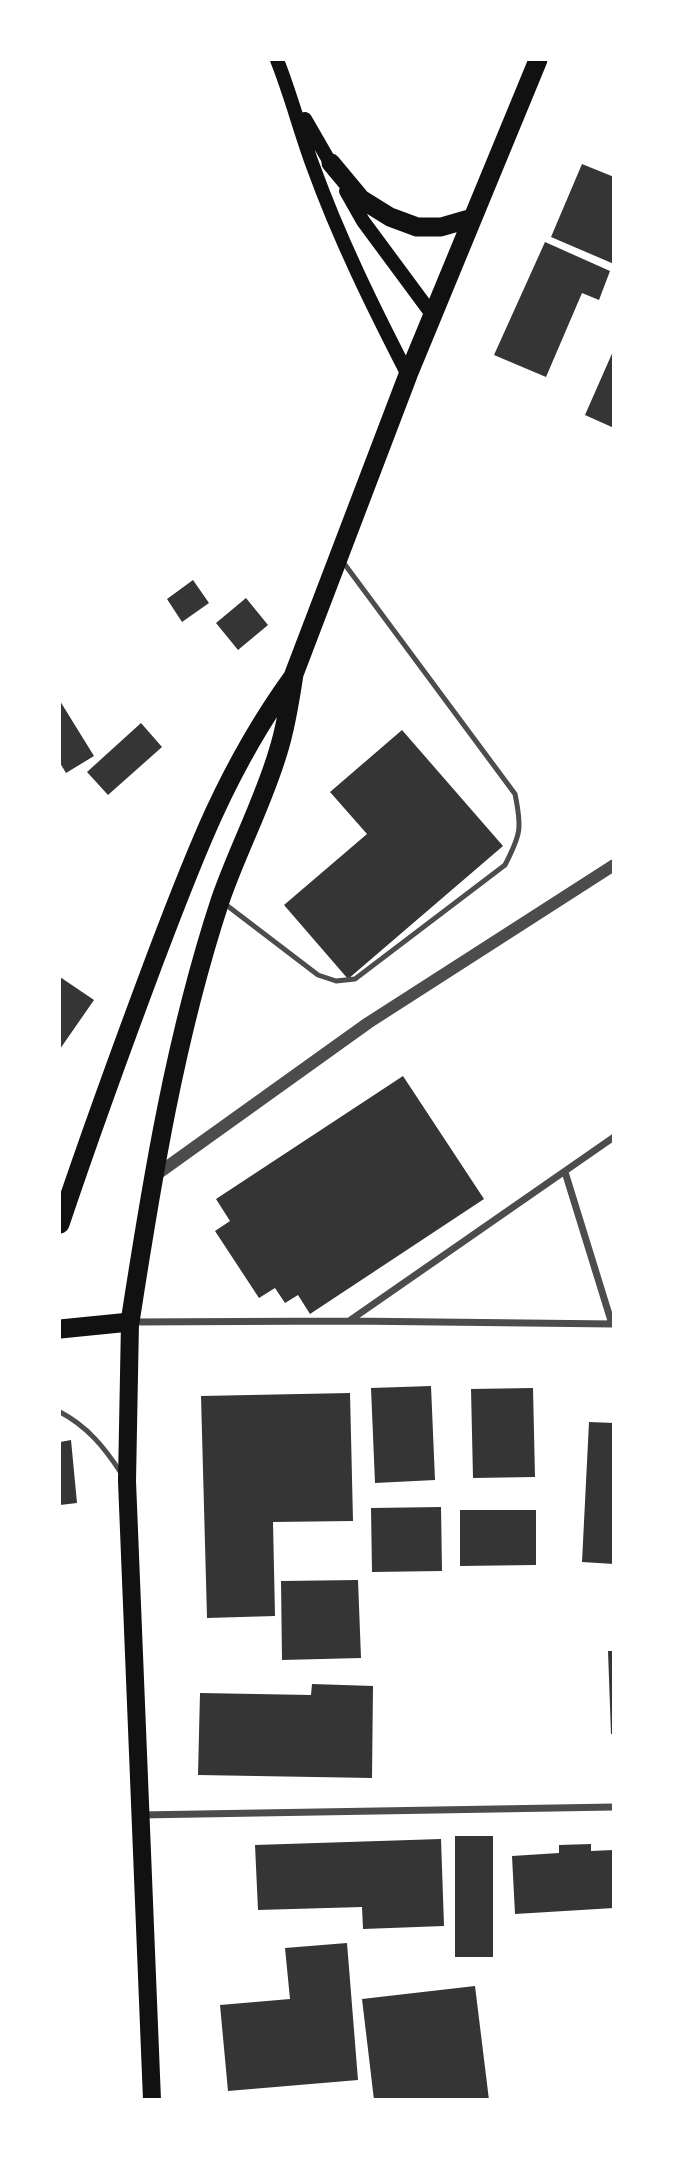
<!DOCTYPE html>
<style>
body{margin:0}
#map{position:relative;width:673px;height:2159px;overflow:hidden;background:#fff;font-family:Helvetica,sans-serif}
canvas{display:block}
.frame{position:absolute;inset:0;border:61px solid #fff;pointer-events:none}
</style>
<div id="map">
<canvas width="673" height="2159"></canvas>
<div class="frame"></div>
</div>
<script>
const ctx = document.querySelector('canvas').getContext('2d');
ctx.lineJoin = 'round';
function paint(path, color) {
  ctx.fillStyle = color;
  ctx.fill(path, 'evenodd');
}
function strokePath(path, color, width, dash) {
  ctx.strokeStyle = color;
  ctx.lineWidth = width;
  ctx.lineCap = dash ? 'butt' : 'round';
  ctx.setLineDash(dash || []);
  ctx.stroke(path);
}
const building = new Path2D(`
 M 582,164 L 614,177 L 614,264 L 551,237 Z
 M 545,242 L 610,271 L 599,300 L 582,293 L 546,377 L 494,355 Z
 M 614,349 L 614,428 L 585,415 Z
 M 193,580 L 209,603 L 182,622 L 167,599 Z
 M 246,598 L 268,625 L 238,650 L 216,623 Z
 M 60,701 L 94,756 L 66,773 L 60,763 Z
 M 141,723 L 162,747 L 108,795 L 87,772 Z
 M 402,730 L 503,846 L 348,979 L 284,905 L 367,834 L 330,792 Z
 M 60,977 L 94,1000 L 60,1049 Z
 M 403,1076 L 484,1199 L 310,1314 L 298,1295 L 285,1303 L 275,1288 L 259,1298 L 215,1231 L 230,1221 L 216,1199 Z
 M 431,1386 L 435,1480 L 375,1483 L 371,1388 Z
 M 533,1388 L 535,1477 L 473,1478 L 471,1389 Z
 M 350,1393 L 353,1521 L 273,1522 L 275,1616 L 207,1618 L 201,1396 Z
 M 589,1422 L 614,1423 L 614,1564 L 582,1562 Z
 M 71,1440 L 77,1503 L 60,1505 L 60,1442 Z
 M 441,1507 L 442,1571 L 372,1572 L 371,1508 Z
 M 460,1510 L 536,1510 L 536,1565 L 460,1566 Z
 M 358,1580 L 361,1658 L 282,1660 L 281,1581 Z
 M 608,1651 L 614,1651 L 614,1734 L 611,1734 Z
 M 312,1684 L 373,1686 L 372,1778 L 198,1775 L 200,1693 L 311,1695 Z
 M 455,1836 L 493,1836 L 493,1957 L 455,1957 Z
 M 441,1839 L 444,1926 L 363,1929 L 362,1907 L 258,1910 L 255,1845 Z
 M 591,1844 L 591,1851 L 613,1850 L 614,1908 L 515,1914 L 512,1856 L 559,1853 L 559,1845 Z
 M 347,1943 L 358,2080 L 228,2091 L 220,2005 L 290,1999 L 285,1948 Z
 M 475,1986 L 489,2100 L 374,2100 L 362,1999 Z`);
const service = new Path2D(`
 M 225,904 L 318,975 L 336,981 L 355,979 L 505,865 C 521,834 522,828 515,794 L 343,562
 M 60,1412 C 87,1426 105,1448 121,1473`);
const minor = new Path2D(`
 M 565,1172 L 612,1324
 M 349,1321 L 614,1137
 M 131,1322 L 349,1321 L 614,1324
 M 140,1815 L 614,1807`);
const tertiary = new Path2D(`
 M 153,1177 L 368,1023 L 614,865`);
const secondary = new Path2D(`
 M 277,60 C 291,95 300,131 313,166 C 339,238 373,307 408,375
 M 305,119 L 335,171
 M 346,191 L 363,221 L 434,317`);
const primary = new Path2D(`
 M 130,1322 L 127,1481 L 152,2100`);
const trunk = new Path2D(`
 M 331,163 L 361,199 L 390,217 L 417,227 L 441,227 L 472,218
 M 60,1224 C 90,1135 122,1047 155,959 C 194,856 227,768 292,678
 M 60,1329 L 130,1322 C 152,1180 175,1038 220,901 C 237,851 263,803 278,752 C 286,727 290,701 294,674 L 408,375 L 538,60`);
paint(building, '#353535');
strokePath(service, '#4c4c4c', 5);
strokePath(minor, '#4c4c4c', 7);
strokePath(tertiary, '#4c4c4c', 12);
strokePath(secondary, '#111', 14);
strokePath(primary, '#111', 18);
strokePath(trunk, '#111', 19);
</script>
